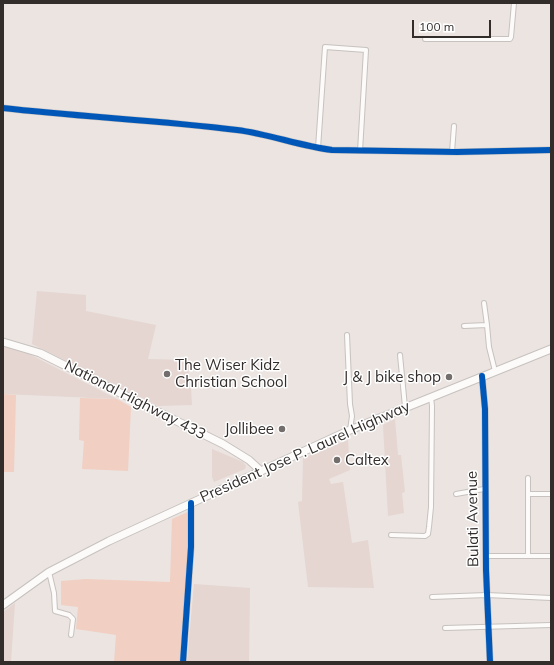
<!DOCTYPE html>
<style>
body{margin:0}
#map{position:relative;width:554px;height:665px;overflow:hidden;background:#ebe4e1;font-family:Mulish,sans-serif}
canvas{display:block}
.frame{position:absolute;inset:0;border:4px solid #322d2b;pointer-events:none}
.scale{position:absolute;left:412px;top:20px;width:79px;height:18px;box-sizing:border-box;border:2px solid #322d2b;border-top:0;padding-left:5px;font-size:12px;line-height:14px;white-space:nowrap;color:#322d2b;-webkit-text-stroke:3px #fff;paint-order:stroke}
</style>
<div id="map">
<canvas width="554" height="665"></canvas>
<div class="frame"></div>
<div class="scale">100 m</div>
</div>
<script>
const ctx = document.querySelector('canvas').getContext('2d');
ctx.lineJoin = 'round';
function paint(path, color) {
  ctx.fillStyle = color;
  ctx.fill(path, 'evenodd');
}
function strokePath(path, color, width, dash) {
  ctx.strokeStyle = color;
  ctx.lineWidth = width;
  ctx.lineCap = dash ? 'butt' : 'round';
  ctx.setLineDash(dash || []);
  ctx.stroke(path);
}
function label(font, color, halo, rows, align = 'center') {
  ctx.font = font + ' Mulish,sans-serif';
  ctx.lineWidth = 3;
  ctx.setLineDash([]);
  ctx.textBaseline = 'middle';
  ctx.strokeStyle = halo;
  ctx.fillStyle = color;
  for (const [text, x, y, turn = 0] of rows) {
    ctx.save();
    ctx.translate(x, y);
    ctx.rotate((+turn || 0) * Math.PI / 180);
    ctx.textAlign = isNaN(turn) ? turn : align;
    if (halo) ctx.strokeText(text, 0, 0);
    ctx.fillText(text, 0, 0);
    ctx.restore();
  }
}
const built = new Path2D(`
 M 37,291 L 86,295 L 86,311 L 156,325 L 148,359 L 189,360 L 188,388 L 191,388 L 192,405 L 158,406 L 32,344 Z
 M 3,346 L 29,354 L 117,399 L 3,394 Z
 M 395,419 L 398,455 L 401,455 L 405,492 L 402,493 L 404,513 L 388,516 L 383,425 Z
 M 348,440 L 350,470 L 329,479 L 331,484 L 343,482 L 352,543 L 368,540 L 374,588 L 308,587 L 298,502 L 302,501 L 303,458 Z
 M 212,449 L 243,462 L 246,466 L 245,469 L 214,482 L 212,477 Z
 M 194,584 L 250,588 L 249,662 L 187,662 Z
 M 15,603 L 11,662 L 3,662 L 3,612 Z`);
const green = new Path2D(`
 M 3,394 L 16,395 L 14,472 L 3,472 Z
 M 80,398 L 117,399 L 131,407 L 128,471 L 82,469 L 84,441 L 79,440 Z
 M 190,511 L 189,549 L 183,662 L 114,662 L 116,635 L 76,629 L 78,607 L 61,605 L 61,581 L 86,579 L 170,582 L 172,519 Z`);
const minor = new Path2D(`
 M 425,39 L 510,39 L 511,37 L 514,3
 M 318,148 L 325,47 L 366,50 L 360,151
 M 452,152 L 454,126
 M 484,303 L 487,325
 M 464,326 L 487,325 L 489,347 L 495,371
 M 347,335 L 350,404 L 352,416 L 350,430
 M 400,355 L 405,407
 M 528,478 L 528,556
 M 456,494 L 484,489
 M 528,494 L 551,494
 M 391,535 L 425,536 L 428,534 L 429,527 L 431,507 L 432,406 L 431,397
 M 486,556 L 551,556
 M 49,572 L 54,593 L 55,611 L 69,615 L 73,619 L 71,635
 M 432,597 L 487,595 L 551,598
 M 445,628 L 551,625`);
const tertiary = new Path2D(`
 M 3,108 C 81,117 159,120 237,130 C 269,134 300,146 332,150 L 457,152 L 551,150
 M 482,376 L 485,409 L 486,570 L 490,662
 M 183,662 L 191,547 L 191,503`);
const primary = new Path2D(`
 M 3,342 L 40,353 L 58,362 L 223,444 L 249,460 L 261,471`);
const trunk = new Path2D(`
 M 3,605 L 49,572 L 109,541 L 350,430 L 551,349`);
const cycleway = new Path2D(`
 M 3,108 C 81,117 159,120 237,130 C 269,134 300,146 332,150 L 457,152 L 551,150
 M 482,376 L 485,409 L 486,570 L 490,662
 M 183,662 L 191,547 L 191,503`);
const markers = [
 [167,374,4,"#736d6b"],
 [449,377,4,"#736d6b"],
 [282,429,4,"#736d6b"],
 [337,460,4,"#736d6b"]
];
const poiNames = [
 ["The Wiser Kidz",175,365],
 ["Christian School",175,382],
 ["J & J bike shop",441,377,"right"],
 ["Jollibee",274,429,"right"],
 ["Caltex",345,460]
];
const streetNames = [
 ["National Highway 433",135,400,27],
 ["President Jose P. Laurel Highway",305,452,-24],
 ["Bulati Avenue",473,519,-91]
];
paint(built, '#e5d6d1');
paint(green, '#f1cfc2');
strokePath(minor, '#c7c2bf', 6);
strokePath(tertiary, '#c7c2bf', 7);
strokePath(primary, '#c7c2bf', 9);
strokePath(trunk, '#c7c2bf', 9);
strokePath(minor, '#fcfbfa', 4);
strokePath(tertiary, '#fcfbfa', 5);
strokePath(primary, '#fcfbfa', 7);
strokePath(trunk, '#fcfbfa', 7);
strokePath(cycleway, '#0057b8', 6);
for (const [x, y, r, color] of markers) {
  const dot = new Path2D();
  dot.arc(x, y, r, 0, 2 * Math.PI);
  ctx.fillStyle = color;
  ctx.fill(dot);
  strokePath(dot, '#fff', 1.5);
}
label('15px', '#322d2b', '#fff', poiNames, 'left');
label('15px', '#322d2b', '#fff', streetNames);
</script>
